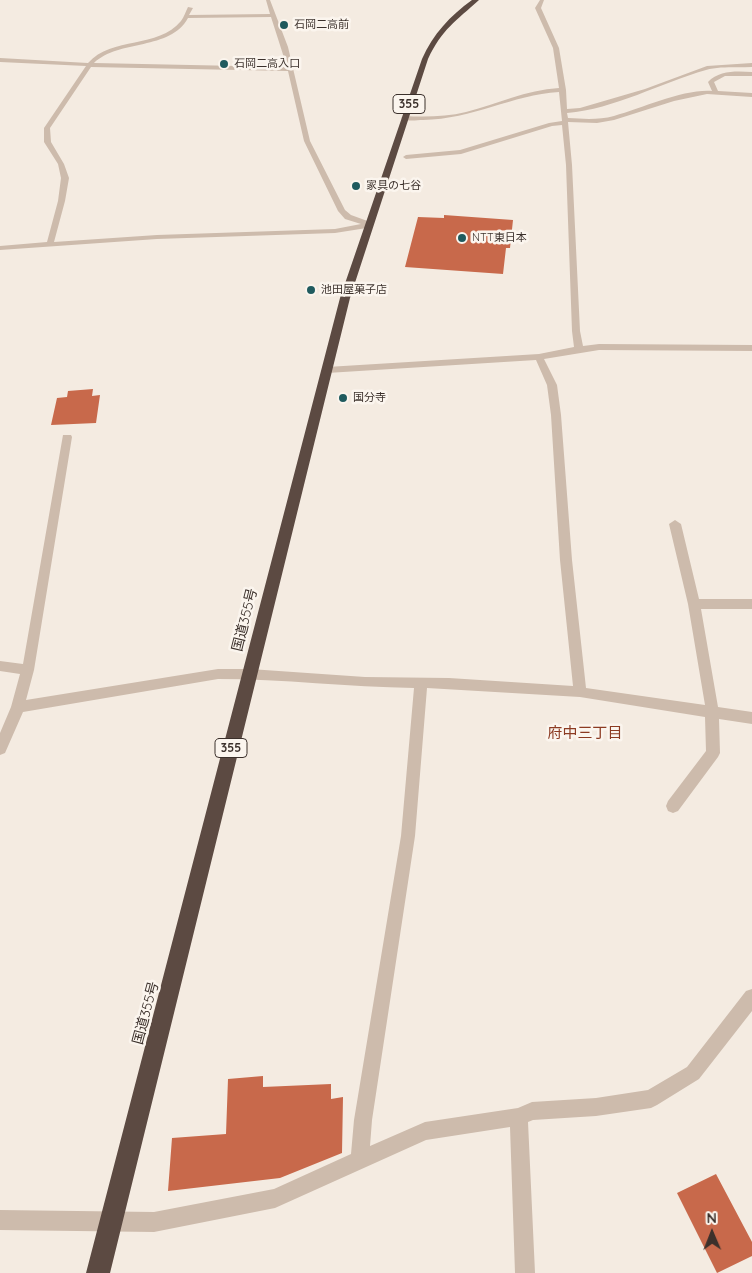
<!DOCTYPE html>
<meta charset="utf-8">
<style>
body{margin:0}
#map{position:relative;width:752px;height:1273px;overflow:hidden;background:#f4ebe1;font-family:Quicksand,sans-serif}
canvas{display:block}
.north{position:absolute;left:687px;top:1208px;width:50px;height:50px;-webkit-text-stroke:4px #fbf5ee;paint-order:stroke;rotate:359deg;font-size:14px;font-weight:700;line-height:20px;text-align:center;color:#3b302b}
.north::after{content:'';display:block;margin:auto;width:18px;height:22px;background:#3b302b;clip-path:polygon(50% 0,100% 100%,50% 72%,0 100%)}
</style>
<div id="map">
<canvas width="752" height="1273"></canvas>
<div class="north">N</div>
</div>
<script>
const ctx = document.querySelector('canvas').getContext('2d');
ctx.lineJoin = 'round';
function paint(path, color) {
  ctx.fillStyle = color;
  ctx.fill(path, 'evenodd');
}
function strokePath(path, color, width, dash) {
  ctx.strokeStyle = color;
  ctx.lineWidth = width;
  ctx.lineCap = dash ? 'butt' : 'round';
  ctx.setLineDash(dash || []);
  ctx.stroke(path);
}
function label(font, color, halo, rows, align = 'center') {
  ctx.font = font + ' Quicksand,"Noto Sans JP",sans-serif';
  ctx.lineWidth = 5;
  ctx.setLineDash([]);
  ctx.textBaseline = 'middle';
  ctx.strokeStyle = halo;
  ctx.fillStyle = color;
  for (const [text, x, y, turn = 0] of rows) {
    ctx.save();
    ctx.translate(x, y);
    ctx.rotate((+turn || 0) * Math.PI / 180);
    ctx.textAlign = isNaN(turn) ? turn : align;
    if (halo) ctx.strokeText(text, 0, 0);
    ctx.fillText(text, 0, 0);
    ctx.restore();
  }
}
const building = new Path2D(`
 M 444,215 L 513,220 L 510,248 L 506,248 L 503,274 L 405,267 L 418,217 L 444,218 Z
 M 93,389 L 92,396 L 100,395 L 96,423 L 51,425 L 57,398 L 67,397 L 68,391 Z
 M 263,1076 L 263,1087 L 331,1084 L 331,1099 L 343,1097 L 342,1153 L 280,1178 L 168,1191 L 172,1138 L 226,1134 L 228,1079 Z
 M 716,1174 L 752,1242 L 752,1256 L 717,1273 L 677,1193 Z`);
const minor = new Path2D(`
 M 266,0 L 270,0 L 288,47 L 310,141 L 345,210 L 351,215 L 373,223 L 373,227 L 335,233 L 157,239 L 0,250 L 0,246 L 47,242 L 58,201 L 61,178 L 58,164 L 44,142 L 44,128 L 86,66 L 0,62 L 0,58 L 88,63 C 112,36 158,49 181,21 C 184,17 186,11 188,7 L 193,8 L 189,15 L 270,14 ZM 271,17 L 287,67 L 94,63 C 119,39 170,51 188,18 ZM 91,67 L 288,71 L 304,141 L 338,211 L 345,219 L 361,224 L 335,229 L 157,235 L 54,242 L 65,201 L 69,178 L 64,164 L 51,142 L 50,128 Z
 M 540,0 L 544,0 L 541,8 L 559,48 L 566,90 L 567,109 L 580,108 L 645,89 L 707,66 L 752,63 L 752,67 C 737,68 720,66 706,70 C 660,83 615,109 567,113 L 568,118 C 584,119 599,120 614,116 C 643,108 683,89 712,91 L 708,82 C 719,70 737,71 752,72 L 752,76 L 725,76 L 714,82 L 718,91 L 752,93 L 752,97 L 707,94 L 674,101 L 614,120 L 597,123 L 568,122 L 572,165 L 580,331 L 583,346 L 599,344 L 752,345 L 752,351 L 599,350 L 544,359 L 557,385 L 561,415 L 572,560 L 586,688 L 705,705 L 688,604 L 669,524 L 675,520 L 681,524 L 699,599 L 752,599 L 752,609 L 701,609 L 718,707 L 752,712 L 752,724 L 719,719 L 720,753 L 718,757 L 678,811 L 673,813 L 668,811 L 666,806 L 668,801 L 706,751 L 705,717 L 580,697 L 427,688 L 415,836 L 372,1120 L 370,1146 L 425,1122 L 518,1108 L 532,1102 L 596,1098 L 648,1090 L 687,1067 L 746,991 L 752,989 L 752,1011 L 699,1079 L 657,1105 L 651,1108 L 596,1116 L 533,1120 L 528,1122 L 535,1273 L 515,1273 L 510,1127 L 426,1140 L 275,1208 L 154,1232 L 0,1230 L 0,1210 L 154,1212 L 274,1189 L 351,1154 L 354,1120 L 401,836 L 414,688 C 349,687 283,679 218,679 L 23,712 L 5,753 L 0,755 L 0,733 L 11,707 L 20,674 L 0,671 L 0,661 L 23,664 L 63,435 L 71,435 L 72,437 L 34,670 L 26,700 L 218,669 L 250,669 L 365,677 L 449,678 L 573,686 L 560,560 L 551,415 L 547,385 L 536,360 L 327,373 L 322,370 L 327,367 L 539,354 L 574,347 L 572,331 L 566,165 L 562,125 L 552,126 L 461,154 L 406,159 L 403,157 L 406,155 L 460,150 L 549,123 L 562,121 L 559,92 C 512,95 473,119 423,120 C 416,120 407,122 401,118 L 404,116 C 424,117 446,117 466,112 C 497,104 526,90 559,88 L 553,48 L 535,8 Z`);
const highway = new Path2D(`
 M 472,0 L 479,0 C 456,21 442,29 428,59 L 350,298 L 110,1273 L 86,1273 L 340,298 L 422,59 C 433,34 450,16 472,0 Z`);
const markers = [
 [284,25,5,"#1f5a5e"],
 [224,64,5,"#1f5a5e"],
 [356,186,5,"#1f5a5e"],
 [462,238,5,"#1f5a5e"],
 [311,290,5,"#1f5a5e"],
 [343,398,5,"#1f5a5e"]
];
const farPoinames = [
 ["石岡二高前",294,25],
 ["石岡二高入口",234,64],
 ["家具の七谷",366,186],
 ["NTT東日本",472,238],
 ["池田屋菓子店",321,290],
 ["国分寺",353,398]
];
const shields = [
 [409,104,32],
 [231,748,32]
];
const shieldNames = [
 ["355",409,104],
 ["355",231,748]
];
const streetNames = [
 ["国道355号",245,620,-76],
 ["国道355号",146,1013,-75]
];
const neighbourhoodNames = [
 ["府中三丁目",585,733]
];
paint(building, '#c8694b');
paint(minor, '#cdbbac');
paint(highway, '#5c4a42');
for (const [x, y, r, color] of markers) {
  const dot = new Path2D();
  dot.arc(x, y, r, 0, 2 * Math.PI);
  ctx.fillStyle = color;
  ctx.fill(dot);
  strokePath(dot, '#fbf5ee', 2);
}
label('11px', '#3b302b', '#fbf5ee', farPoinames, 'left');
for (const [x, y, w] of shields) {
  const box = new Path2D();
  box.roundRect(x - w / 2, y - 9.5, w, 19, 4);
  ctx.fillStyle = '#fbf5ee';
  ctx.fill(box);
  strokePath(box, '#3b302b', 1);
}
label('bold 12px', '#3b302b', null, shieldNames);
label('14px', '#3b302b', '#fbf5ee', streetNames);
label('15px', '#8c3b22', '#fbf5ee', neighbourhoodNames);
</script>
